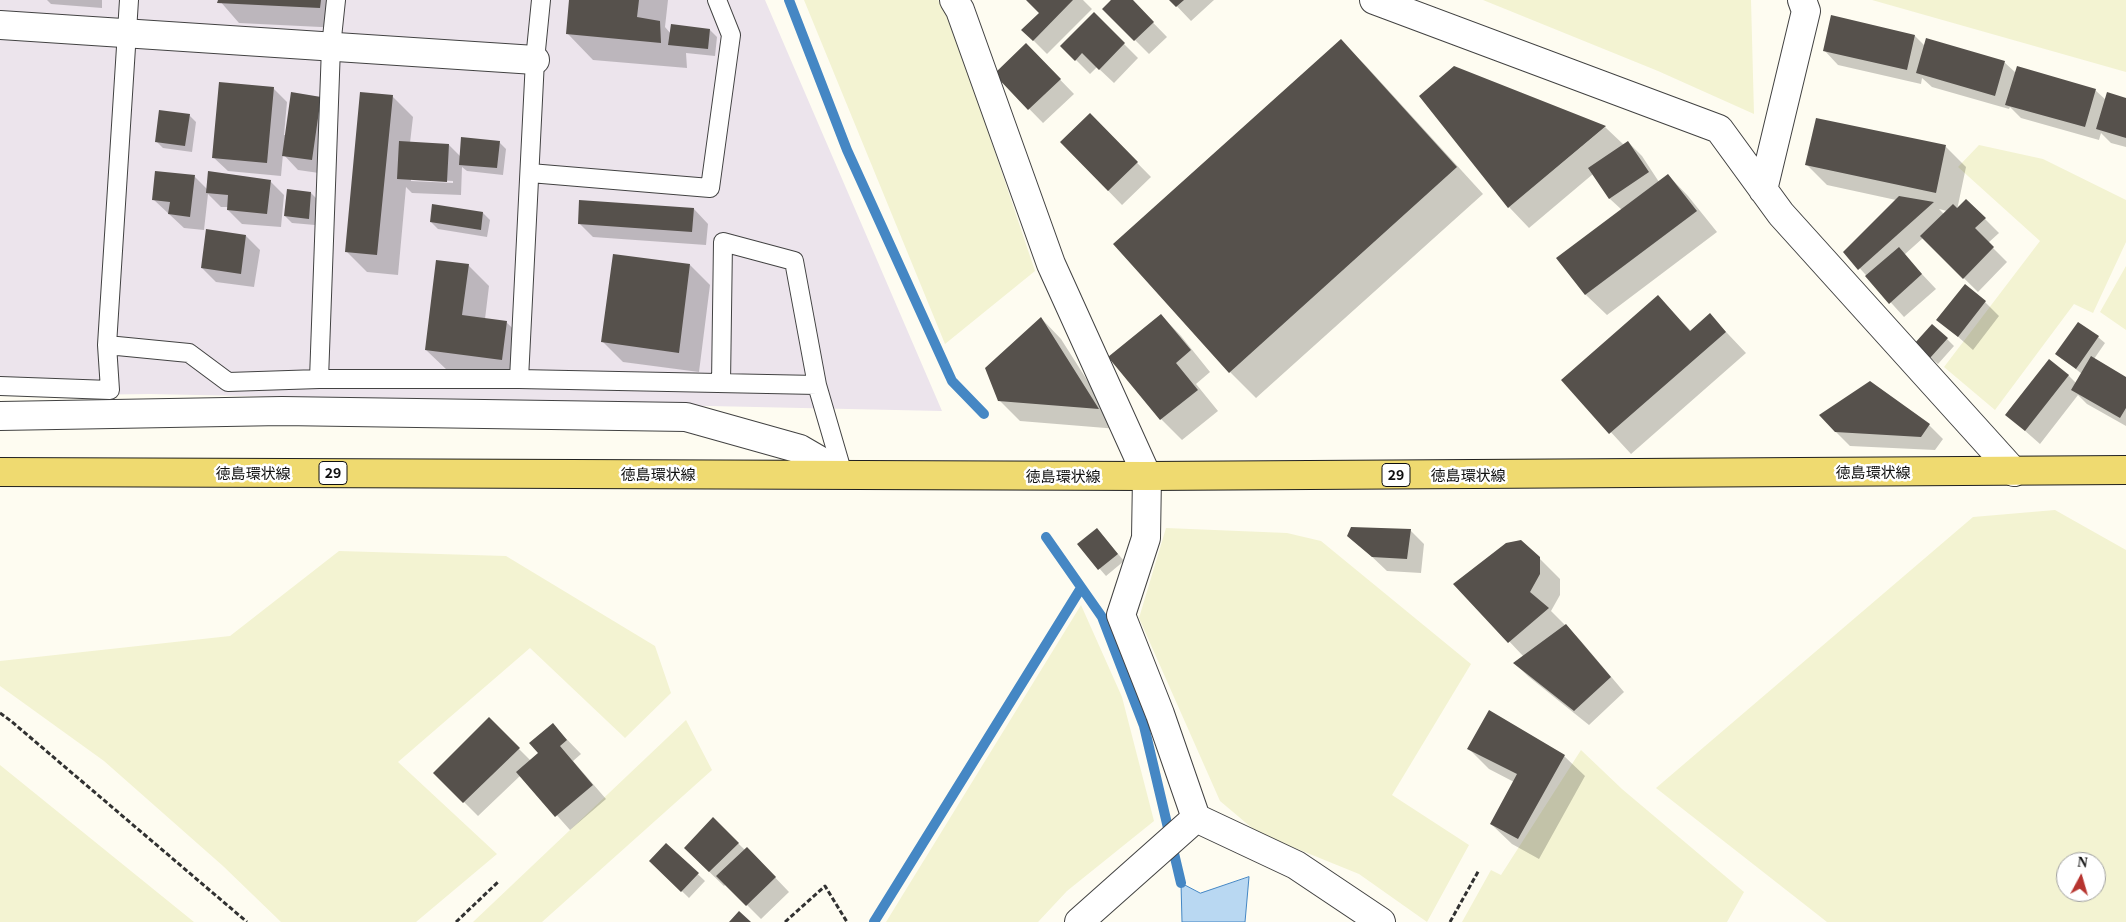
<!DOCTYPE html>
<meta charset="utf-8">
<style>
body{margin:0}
#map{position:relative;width:2126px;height:922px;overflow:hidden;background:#fefcf1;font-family:Georgia,serif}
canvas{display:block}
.north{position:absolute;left:2056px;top:852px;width:50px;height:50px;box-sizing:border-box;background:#fff;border:1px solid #9f9f9f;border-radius:50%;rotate:6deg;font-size:14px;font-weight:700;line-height:20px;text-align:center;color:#0f0f0f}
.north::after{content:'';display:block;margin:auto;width:18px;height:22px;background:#b6342f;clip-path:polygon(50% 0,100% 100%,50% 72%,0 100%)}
</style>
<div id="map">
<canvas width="2126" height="922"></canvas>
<div class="north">N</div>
</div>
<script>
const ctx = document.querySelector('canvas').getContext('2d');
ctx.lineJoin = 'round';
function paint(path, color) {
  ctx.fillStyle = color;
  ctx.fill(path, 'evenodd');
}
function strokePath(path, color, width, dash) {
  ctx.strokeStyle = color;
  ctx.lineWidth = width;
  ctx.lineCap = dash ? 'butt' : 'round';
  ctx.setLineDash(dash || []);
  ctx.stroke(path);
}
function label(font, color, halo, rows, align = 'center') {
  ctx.font = font + ' Georgia,"Noto Sans JP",serif';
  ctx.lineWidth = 5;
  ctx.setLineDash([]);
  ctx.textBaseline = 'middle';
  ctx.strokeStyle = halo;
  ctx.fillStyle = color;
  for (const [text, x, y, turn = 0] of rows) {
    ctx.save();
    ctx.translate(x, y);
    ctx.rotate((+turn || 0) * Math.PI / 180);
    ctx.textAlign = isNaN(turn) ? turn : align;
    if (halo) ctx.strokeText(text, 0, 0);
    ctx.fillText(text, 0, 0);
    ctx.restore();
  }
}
const industrial = new Path2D(`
 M 0,0 L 765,0 L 942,411 L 150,394 L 0,396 Z`);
const farmland = new Path2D(`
 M 804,0 L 938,0 L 952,24 L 1035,271 L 945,344 Z
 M 1483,0 L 1751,0 L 1754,114 L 1658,71 Z
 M 1872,0 L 2126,0 L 2126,72 Z
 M 1979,145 L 2043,159 L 2126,200 L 2126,242 L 2093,313 L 2074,304 L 1995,410 L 1944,367 L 2040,241 L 1958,167 Z
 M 2126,266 L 2126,330 L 2100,312 Z
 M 2055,510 L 2126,550 L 2126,922 L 1827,922 L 1656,788 L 1973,517 ZM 2066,862 L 2096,862 L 2096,892 L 2066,892 Z
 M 1166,528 L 1287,533 L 1321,541 L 1471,664 L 1392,795 L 1469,845 L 1427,922 L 1359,874 L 1258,833 L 1220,801 L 1139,618 Z
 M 339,551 L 506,556 L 655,646 L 671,693 L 625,738 L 530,648 L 398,762 L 497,854 L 416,922 L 281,922 L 223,866 L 104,761 L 0,686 L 0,661 L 230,636 Z
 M 1081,605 L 1122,697 L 1154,821 L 1067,891 L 1038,922 L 886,922 Z
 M 686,720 L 712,770 L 542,922 L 473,922 Z
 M 1581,750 L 1622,789 L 1744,892 L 1727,922 L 1462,922 L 1491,870 L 1501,875 Z
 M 0,765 L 194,922 L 0,922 Z`);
const water = new Path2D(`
 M 1249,877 L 1245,922 L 1182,922 L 1181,883 L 1200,893 Z`);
const shadow = new Path2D(`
 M 47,0 L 102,0 L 102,8 L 51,4 Z
 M 219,0 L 342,0 L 341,28 L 239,23 Z
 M 571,0 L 668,0 L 665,27 L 671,34 L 710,30 L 717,37 L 715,56 L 686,53 L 687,68 L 593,60 L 567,33 Z
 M 1027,0 L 1083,0 L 1092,9 L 1047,54 L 1023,30 L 1040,13 Z
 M 1111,0 L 1131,0 L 1167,37 L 1149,54 L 1104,9 Z
 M 1171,0 L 1214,0 L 1191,21 Z
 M 1094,14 L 1138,58 L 1114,83 L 1097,67 L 1090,74 L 1062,46 Z
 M 1915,36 L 1925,46 L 2004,62 L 2016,73 L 2095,90 L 2106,100 L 2126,99 L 2126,147 L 2111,143 L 2101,133 L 2099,140 L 2021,118 L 2010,107 L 2009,109 L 1932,87 L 1922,78 L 1921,84 L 1838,65 L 1824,50 Z
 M 1341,41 L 1367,67 L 1483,194 L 1256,398 L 1230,372 Z
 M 1040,59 L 1074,94 L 1043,123 L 995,74 Z
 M 273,88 L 287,102 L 284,135 L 286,135 L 321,98 L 326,174 L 298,170 L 283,154 L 281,176 L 228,171 L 213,157 Z
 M 392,96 L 413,117 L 410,143 L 449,145 L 461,157 L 499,142 L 506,149 L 503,175 L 467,171 L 462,167 L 461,195 L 412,193 L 406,187 L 398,275 L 367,272 L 347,252 ZM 411,179 L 453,181 L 453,183 L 411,181 Z
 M 189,115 L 196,122 L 192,152 L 163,148 L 156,141 Z
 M 1090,115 L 1151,177 L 1122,205 L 1061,142 Z
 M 1605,127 L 1624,145 L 1628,142 L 1642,156 L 1659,182 L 1668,175 L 1688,196 L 1717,232 L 1607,315 L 1586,295 L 1558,258 L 1622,210 L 1610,199 L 1593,174 L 1529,228 L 1509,207 Z
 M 1946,147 L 1966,167 L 1957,210 L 1966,200 L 1999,233 L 1988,243 L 2007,262 L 1978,292 L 1923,238 L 1904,255 L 1936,289 L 1904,317 L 1845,252 L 1896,200 L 1827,185 L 1807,165 ZM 1939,209 L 1947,211 L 1944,214 Z
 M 195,177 L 207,189 L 270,181 L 284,195 L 281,227 L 242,224 L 228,210 L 228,207 L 221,207 L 208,194 L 204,230 L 184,228 L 154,200 Z
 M 311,193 L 318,200 L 315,225 L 292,223 L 285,216 Z
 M 694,209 L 708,224 L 706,245 L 593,237 L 579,223 Z
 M 483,213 L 490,220 L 487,237 L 438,229 L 431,222 Z
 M 246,236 L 260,250 L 254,287 L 216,282 L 202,268 Z
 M 468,265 L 489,286 L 485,319 L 506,322 L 527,342 L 522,379 L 447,370 L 426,350 Z
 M 690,265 L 710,285 L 699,372 L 623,362 L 603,342 Z
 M 1658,297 L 1691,331 L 1710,315 L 1746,353 L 1631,454 L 1563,380 Z
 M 1985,302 L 1999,316 L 1973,350 L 1938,319 Z
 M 1161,315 L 1181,336 L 1210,372 L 1196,384 L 1218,411 L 1182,440 L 1161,419 L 1110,357 Z
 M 1041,318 L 1061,339 L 1118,429 L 1020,421 L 999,400 Z
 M 2098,337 L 2105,343 L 2094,359 L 2126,378 L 2126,426 L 2087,404 L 2078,395 L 2040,444 L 2007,415 L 2068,375 L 2076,383 L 2082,374 L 2057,354 Z
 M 1947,339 L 1954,346 L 1938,364 L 1923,351 Z
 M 1929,425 L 1943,439 L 1935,450 L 1850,446 L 1835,431 Z
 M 1410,530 L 1424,544 L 1421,573 L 1387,571 L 1349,535 Z
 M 1103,536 L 1124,561 L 1106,576 L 1078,544 Z
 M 1539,558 L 1560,579 L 1560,595 L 1551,611 L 1580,640 L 1624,692 L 1589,725 L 1529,677 L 1515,664 L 1524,657 L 1455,584 Z
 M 489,719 L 531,761 L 540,753 L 553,725 L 581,754 L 573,761 L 606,799 L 570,830 L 521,775 L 478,816 L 435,773 Z
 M 1469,749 L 1564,756 L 1585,776 L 1539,859 L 1512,844 L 1491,824 L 1514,782 L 1489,769 Z
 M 713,819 L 745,850 L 747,848 L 789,892 L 761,919 L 726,884 L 724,886 L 699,862 Z
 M 667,845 L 705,881 L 689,898 L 651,861 Z`);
const stream = new Path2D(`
 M 789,0 L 847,150 L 952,381 L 984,414
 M 1046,537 L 1102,617 L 1144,726 L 1181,883
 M 874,922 L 1081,588`);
const building = new Path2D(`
 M 218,0 L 321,0 L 320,8 L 217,3 Z
 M 569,0 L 639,0 L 637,17 L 660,21 L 661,43 L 566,34 Z
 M 1026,0 L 1073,0 L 1033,41 L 1021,30 L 1039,13 Z
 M 1111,0 L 1133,0 L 1154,22 L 1134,41 L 1102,9 Z
 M 1169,0 L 1184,0 L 1176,7 Z
 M 1094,12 L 1125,43 L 1099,70 L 1082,53 L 1075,61 L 1060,46 Z
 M 1831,15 L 1915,35 L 1907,70 L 1823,51 Z
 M 671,24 L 710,29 L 708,49 L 668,45 Z
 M 1926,38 L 2005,61 L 1995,96 L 1916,73 Z
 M 1341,39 L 1457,167 L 1229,373 L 1113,244 Z
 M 1026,43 L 1061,79 L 1028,110 L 994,74 Z
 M 1454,66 L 1606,126 L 1508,208 L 1419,96 Z
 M 2017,66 L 2096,89 L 2085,127 L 2005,105 Z
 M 219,82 L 274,87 L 267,163 L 212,158 Z
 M 291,92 L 321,97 L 312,160 L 282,156 Z
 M 360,92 L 393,95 L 377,255 L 345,252 Z
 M 2107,92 L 2126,98 L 2126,138 L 2096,129 Z
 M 159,110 L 190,114 L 185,146 L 155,142 Z
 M 1090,113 L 1138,162 L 1108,191 L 1060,142 Z
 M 1816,118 L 1946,145 L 1936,193 L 1805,165 Z
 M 461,137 L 500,141 L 497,168 L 459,165 Z
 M 399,141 L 449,144 L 447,182 L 397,179 Z
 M 1628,141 L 1649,172 L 1609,199 L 1588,168 Z
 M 155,171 L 195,175 L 190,217 L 168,214 L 170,202 L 152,200 Z
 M 208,171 L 271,180 L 267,214 L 227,210 L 228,195 L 206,193 Z
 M 1668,174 L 1697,211 L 1585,295 L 1556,258 Z
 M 287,189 L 311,192 L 309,219 L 284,216 Z
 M 1899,196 L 1934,202 L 1858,270 L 1843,252 Z
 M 1966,199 L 1986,218 L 1975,228 L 1994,247 L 1963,279 L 1920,236 L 1953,204 L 1957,208 Z
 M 579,200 L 694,208 L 692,232 L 578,224 Z
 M 432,204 L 483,212 L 481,230 L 430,222 Z
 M 206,229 L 246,235 L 241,274 L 201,268 Z
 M 1899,247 L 1922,274 L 1889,304 L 1865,276 Z
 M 613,254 L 690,264 L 679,353 L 601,342 Z
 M 436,260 L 469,264 L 462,315 L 507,321 L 502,360 L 425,350 Z
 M 1965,284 L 1986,301 L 1958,337 L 1936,320 Z
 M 1658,295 L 1690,331 L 1710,313 L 1726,332 L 1609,434 L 1561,380 Z
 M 1161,314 L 1191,350 L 1176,363 L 1198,390 L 1160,420 L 1108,357 Z
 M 1041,317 L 1099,409 L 998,401 L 985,368 Z
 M 2078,322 L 2099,336 L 2076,369 L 2055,354 Z
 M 1932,324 L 1948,338 L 1930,358 L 1914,344 Z
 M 2091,356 L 2126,377 L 2126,408 L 2120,418 L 2071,390 Z
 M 2049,359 L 2069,375 L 2025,431 L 2005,415 Z
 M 1870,381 L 1930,424 L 1921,437 L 1835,432 L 1819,415 Z
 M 1351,527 L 1411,529 L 1407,559 L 1372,557 L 1347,536 Z
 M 1097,528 L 1118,554 L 1098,570 L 1077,544 Z
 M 1521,540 L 1540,557 L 1540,574 L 1530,592 L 1549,608 L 1508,643 L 1453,584 L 1506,543 Z
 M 1566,624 L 1611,677 L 1574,711 L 1513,663 Z
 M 1489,710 L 1565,755 L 1518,839 L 1490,824 L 1517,774 L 1467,749 Z
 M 489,717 L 520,748 L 463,803 L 433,773 Z
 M 553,723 L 567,740 L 560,746 L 593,785 L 555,817 L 516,772 L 538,753 L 529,743 Z
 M 713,817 L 739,843 L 709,872 L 684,848 Z
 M 666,843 L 699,873 L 681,892 L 649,861 Z
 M 747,847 L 776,877 L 746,906 L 716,876 Z
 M 739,911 L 751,922 L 729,922 Z`);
const path = new Path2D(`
 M 0,713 L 11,721 L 247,922
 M 456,922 L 498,882
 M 785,922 L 825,886 L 847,922
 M 1450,922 L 1479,870`);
const lane = new Path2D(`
 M 129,0 L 107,345 L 189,353 L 228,382 L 319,379
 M 336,0 L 331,47 L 319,379 L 519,379
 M 541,0 L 535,60 L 519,379 L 817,385 L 843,474
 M 530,173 L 710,188 L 731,35 L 717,0
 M 721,383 L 723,242 L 794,261 L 817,385
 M 0,386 L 110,390 L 107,345`);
const street = new Path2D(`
 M 954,0 L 960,10 L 1051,264 L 1147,476 L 1146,538 L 1121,615 L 1160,714 L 1196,818 L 1296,865 L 1381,922
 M 1374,0 L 1719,129 L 1781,214 L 2014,472
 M 0,25 L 535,60
 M 1763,190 L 1806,11 L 1802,0
 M 0,416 L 282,411 L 686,417 L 800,449 L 843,474
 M 1079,922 L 1196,818`);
const primary = new Path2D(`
 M 0,472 L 1147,476 L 2126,470`);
const shields = [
 [333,473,28],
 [1396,475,28]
];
const shieldNames = [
 ["29",333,473],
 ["29",1396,475]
];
const streetNames = [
 ["徳島環状線",1873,472],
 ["徳島環状線",253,473],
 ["徳島環状線",658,474],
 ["徳島環状線",1468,475],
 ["徳島環状線",1063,476]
];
paint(industrial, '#ece4ec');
paint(farmland, '#f3f3d2');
paint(water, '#b9d8f2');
strokePath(water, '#4587c4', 1);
paint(shadow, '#0003');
strokePath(stream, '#4587c4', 10);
paint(building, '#56514c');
strokePath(lane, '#424242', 20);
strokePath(street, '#424242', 30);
strokePath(primary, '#202020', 30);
strokePath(path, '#313131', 3, [5, 2.5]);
strokePath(lane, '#fff', 18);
strokePath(street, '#fff', 28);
strokePath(primary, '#efda70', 28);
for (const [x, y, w] of shields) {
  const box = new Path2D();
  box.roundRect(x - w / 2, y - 11.5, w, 23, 4);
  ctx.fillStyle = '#fff';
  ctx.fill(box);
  strokePath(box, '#0f0f0f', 1);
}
label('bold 14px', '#0f0f0f', null, shieldNames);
label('15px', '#0f0f0f', '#fff', streetNames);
</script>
